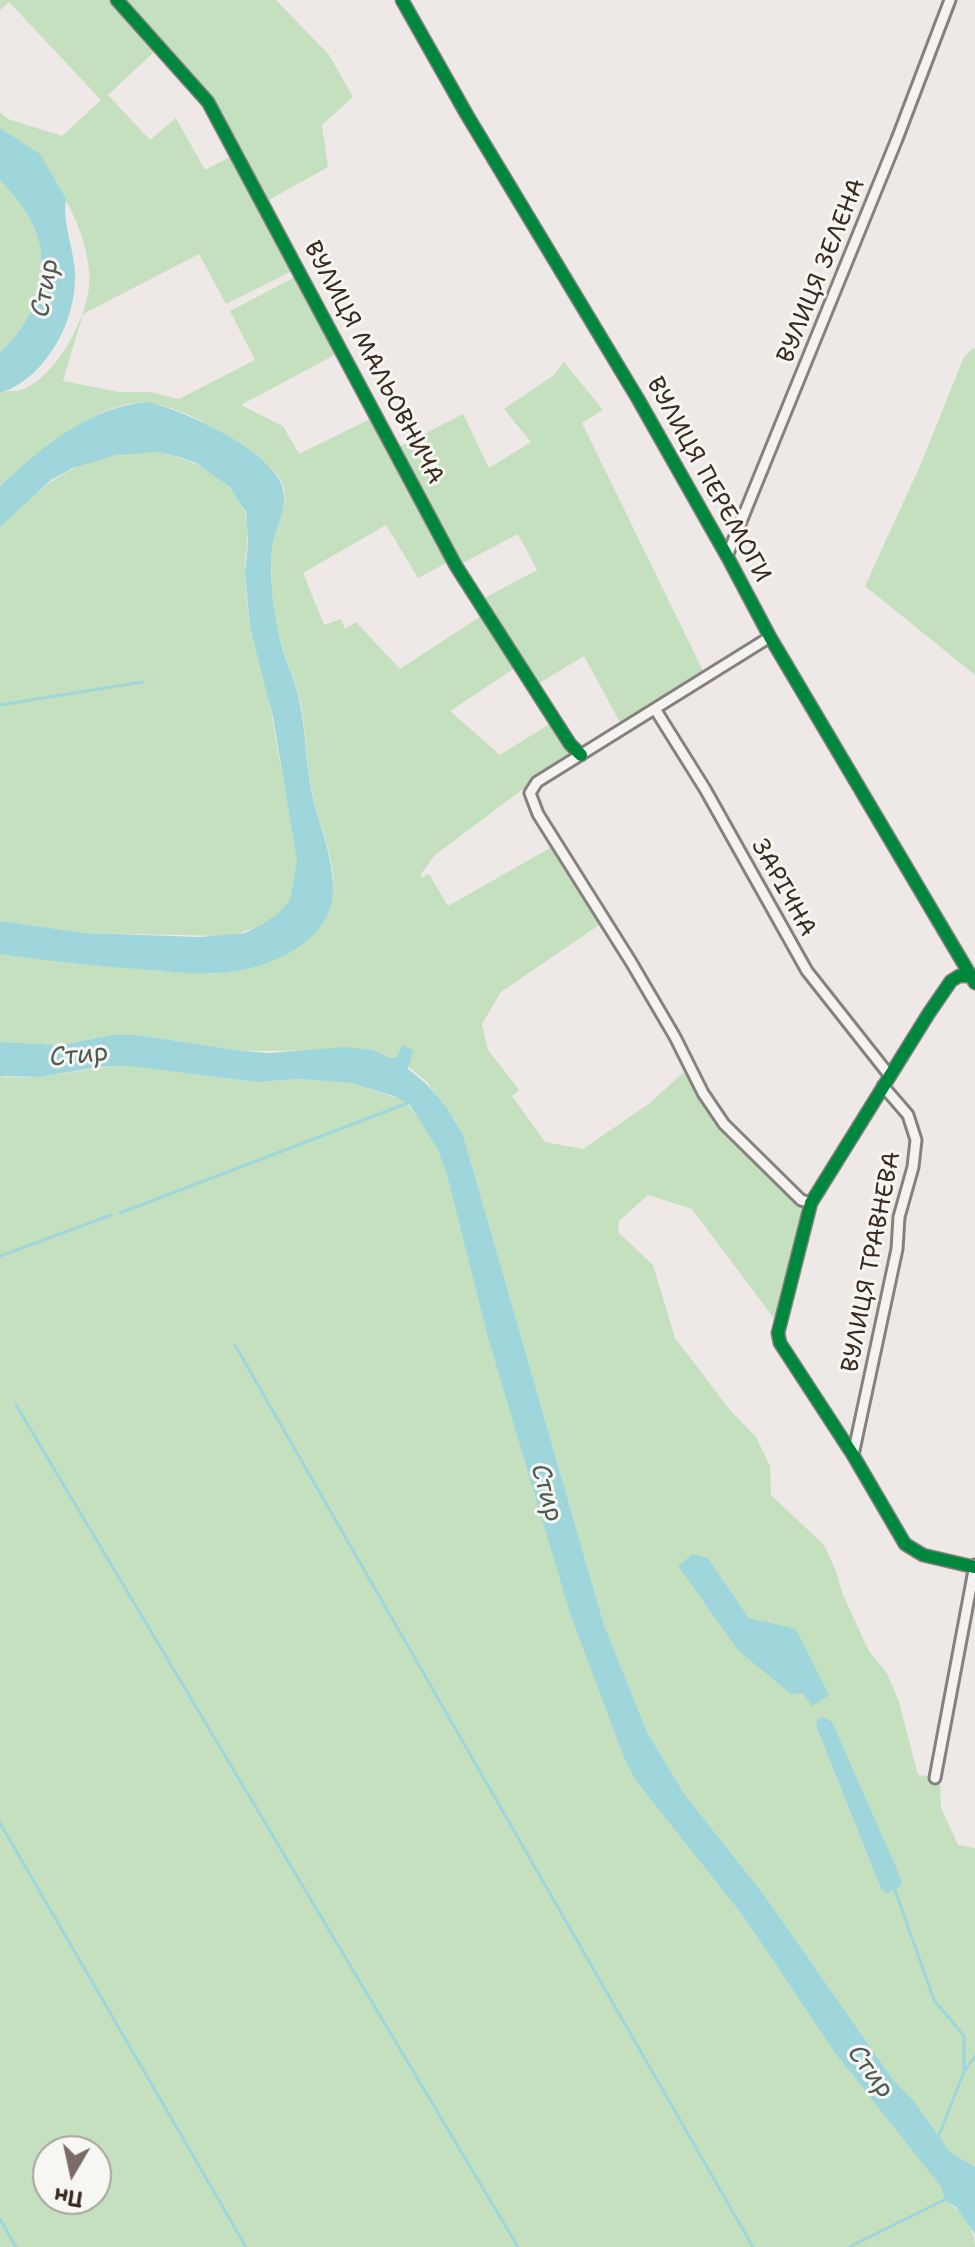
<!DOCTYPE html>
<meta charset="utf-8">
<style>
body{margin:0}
#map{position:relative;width:975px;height:2247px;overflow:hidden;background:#eee8e6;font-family:"Shantell Sans",sans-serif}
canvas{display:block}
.north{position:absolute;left:32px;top:2135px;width:80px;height:80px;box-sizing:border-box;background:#f6f6f2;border:2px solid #aba49d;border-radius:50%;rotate:189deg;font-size:22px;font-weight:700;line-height:32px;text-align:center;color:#3b2a1e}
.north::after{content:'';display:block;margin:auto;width:28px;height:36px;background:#7a6c64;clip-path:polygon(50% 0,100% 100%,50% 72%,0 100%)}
</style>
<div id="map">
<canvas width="975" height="2247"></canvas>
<div class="north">Пн</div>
</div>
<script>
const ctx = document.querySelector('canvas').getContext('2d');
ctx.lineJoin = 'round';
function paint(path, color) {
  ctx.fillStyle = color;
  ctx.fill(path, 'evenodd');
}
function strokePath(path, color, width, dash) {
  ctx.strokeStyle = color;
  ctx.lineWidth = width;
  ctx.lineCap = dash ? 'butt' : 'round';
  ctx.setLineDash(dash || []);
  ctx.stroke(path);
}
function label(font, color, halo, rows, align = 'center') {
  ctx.font = font + ' "Shantell Sans",sans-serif';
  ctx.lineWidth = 6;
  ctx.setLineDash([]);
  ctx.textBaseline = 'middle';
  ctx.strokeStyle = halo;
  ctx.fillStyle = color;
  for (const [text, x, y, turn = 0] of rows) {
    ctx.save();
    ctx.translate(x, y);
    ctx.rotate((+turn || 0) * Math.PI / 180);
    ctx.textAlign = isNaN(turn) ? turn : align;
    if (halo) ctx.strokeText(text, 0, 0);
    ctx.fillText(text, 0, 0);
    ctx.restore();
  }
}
const green = new Path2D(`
 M 0,0 L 111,0 L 156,50 L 108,95 L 150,140 L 176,118 L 205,170 L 234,155 L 294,270 L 226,304 L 199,254 L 83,314 L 63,381 L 119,392 L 150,392 L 179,399 L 255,360 L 230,311 L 297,276 L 338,353 L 241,405 L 283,426 L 299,454 L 372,418 L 448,562 L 418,578 L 386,525 L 303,573 L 324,625 L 341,619 L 345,629 L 356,622 L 400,669 L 481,616 L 515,668 L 450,711 L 500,755 L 551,723 L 574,754 L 534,779 L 527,786 L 435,855 L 421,874 L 421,878 L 429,874 L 448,906 L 552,847 L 599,925 L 501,992 L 482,1024 L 488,1050 L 519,1090 L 512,1096 L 545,1142 L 583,1149 L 650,1103 L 687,1069 L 702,1103 L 804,1210 L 776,1321 L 692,1209 L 648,1195 L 619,1221 L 618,1232 L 653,1265 L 675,1338 L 730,1410 L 756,1437 L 770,1466 L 771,1495 L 824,1545 L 836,1571 L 843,1595 L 869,1651 L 887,1673 L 899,1702 L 918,1775 L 940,1778 L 941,1808 L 958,1845 L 975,1848 L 975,2167 L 950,2152 L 914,2101 L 894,2081 L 762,1892 L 685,1795 L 647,1732 L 604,1625 L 463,1135 L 454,1118 L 427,1082 L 397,1057 L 391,1058 L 373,1050 L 243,1051 L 137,1035 L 112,1035 L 62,1045 L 0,1042 L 0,954 L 57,962 L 214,974 L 321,925 C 327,914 332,904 333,891 C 336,861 320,827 313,797 C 306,766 307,733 300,701 C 294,677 284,655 278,632 C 273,608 269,565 273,542 C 276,525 288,507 284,489 C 278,466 251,452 232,440 C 208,424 179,407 150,403 C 103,396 32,456 0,486 L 0,393 C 8,390 17,392 24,389 C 43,380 56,363 67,346 C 80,324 92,296 89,270 C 84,217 45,155 0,128 L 0,112 L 8,119 L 62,136 L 101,100 L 9,2 L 0,10 ZM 708,1558 L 749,1618 L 739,1650 L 678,1566 ZM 819,1718 L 902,1880 L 898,1889 L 887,1892 L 881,1889 L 816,1726 Z
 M 122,0 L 276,0 L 329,55 L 353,97 L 322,125 L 328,167 L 267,201 L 211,100 Z
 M 0,180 C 14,195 28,212 36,232 C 51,275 34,323 0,352 Z
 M 973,348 L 975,350 L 975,675 L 865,586 L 920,466 L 964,357 Z
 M 564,362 L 603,410 L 582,423 L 704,673 L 621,724 L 584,656 L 536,685 L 481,600 L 537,570 L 518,534 L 459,565 L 397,448 L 463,414 L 489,468 L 531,442 L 504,409 L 554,375 Z
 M 159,452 C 190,460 223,472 240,501 C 253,523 245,548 245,572 C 245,588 248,604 249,620 C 251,638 259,655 263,673 C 271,705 275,736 281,768 C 287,804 308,865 290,900 C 278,923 247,932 224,936 L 86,933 L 0,921 L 0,527 C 52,476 82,452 159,452 Z
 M 127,1066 L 257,1082 L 299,1079 L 350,1083 L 404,1100 L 424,1124 L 438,1150 L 448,1179 L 488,1338 L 549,1540 L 625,1760 L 636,1781 L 743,1916 L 835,2053 L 943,2188 L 944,2200 C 961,2210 975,2227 975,2247 L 0,2247 L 0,1076 C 42,1082 84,1067 127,1066 ZM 48,2151 L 96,2151 L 96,2199 L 48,2199 Z`);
const water = new Path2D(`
 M 0,128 L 40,154 L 66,199 C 62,223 74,248 75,273 C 77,319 47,378 0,393 L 0,352 C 34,323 51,275 36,232 C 28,212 14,195 0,180 Z
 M 148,402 C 183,410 257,445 277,476 C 295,504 274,523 272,550 C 269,576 274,615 280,640 C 286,662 296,682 300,704 C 306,734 306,764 312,794 C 319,825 333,856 333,888 C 334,938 277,965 235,971 C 207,976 178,972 151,970 C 100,966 50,962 0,954 L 0,921 L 86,933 L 199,937 L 245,933 L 263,924 L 279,913 L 290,900 L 297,861 L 273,717 L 250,627 L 245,573 L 248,542 L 246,512 L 230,487 L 196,463 L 179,457 L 159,452 L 116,455 L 73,468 L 51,480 L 0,527 L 0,486 C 41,448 90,406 148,402 Z
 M 112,1035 L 137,1035 L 243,1051 L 269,1053 L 345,1047 L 373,1050 L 391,1058 L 397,1057 L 402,1045 L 413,1050 L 408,1069 C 433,1087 449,1108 463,1135 L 604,1625 L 647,1732 L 685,1795 L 762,1892 L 894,2081 L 914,2101 L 950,2152 L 975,2167 L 975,2234 L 956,2207 L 944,2200 L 942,2188 L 835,2053 L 743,1916 L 636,1781 L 625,1760 L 570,1613 L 488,1338 L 448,1179 L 438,1150 L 410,1105 L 394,1096 L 350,1083 L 299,1079 L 257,1082 L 127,1066 L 100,1067 L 39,1077 L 0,1076 L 0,1042 L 62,1045 Z
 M 693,1554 L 708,1558 L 749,1618 L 796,1629 L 829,1695 L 812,1706 L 802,1693 L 791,1694 L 738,1650 L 678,1566 Z
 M 824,1717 L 832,1722 L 902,1881 L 899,1888 L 887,1893 L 881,1889 L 816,1726 L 818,1718 Z`);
const stream = new Path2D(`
 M 0,705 L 142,682
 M 120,1213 L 408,1103
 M 0,1256 L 111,1215
 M 235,1345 L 753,2247
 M 16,1405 L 518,2247
 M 0,1823 L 246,2247
 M 895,1890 L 934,2000 L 964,2036 L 964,2072
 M 937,2140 L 964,2072 L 975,2056
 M 0,2219 L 16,2247
 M 849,2247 L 944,2200`);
const minor = new Path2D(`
 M 117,0 L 208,102 L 456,566 L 570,744 L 581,755
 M 402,0 L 467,115 L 638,399 L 727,556 L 770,637 L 975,983
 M 727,556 L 897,139 L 950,0
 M 770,637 L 537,782 L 530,793 L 538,814 L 631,962 L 675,1037 L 703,1093 L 724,1124 L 801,1200 L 811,1203
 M 655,709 L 705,789 L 807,971 L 890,1076
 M 971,976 L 959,976 L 951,981 L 929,1013 L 811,1203 L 778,1333 L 780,1343 L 853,1455 L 905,1544 L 923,1555 L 974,1567
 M 853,1455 L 897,1249 L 899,1217 L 913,1167 L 916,1140 L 908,1115 L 883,1086
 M 935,1778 L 975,1565`);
const cycleway = new Path2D(`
 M 117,0 L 208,102 L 456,566 L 570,744 L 581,755
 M 402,0 L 467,115 L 638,399 L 727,556 L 770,637 L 975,983
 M 971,976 L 959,976 L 951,981 L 929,1013 L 811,1203 L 778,1333 L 780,1343 L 853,1455 L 905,1544 L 923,1555 L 974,1567`);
const streetNames = [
 ["ВУЛИЦЯ ЗЕЛЕНА",822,271,-68],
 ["ВУЛИЦЯ МАЛЬОВНИЧА",373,363,62],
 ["ВУЛИЦЯ ПЕРЕМОГИ",708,480,61],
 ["ЗАРІЧНА",783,888,61],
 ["ВУЛИЦЯ ТРАВНЕВА",872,1262,-79]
];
const waterNames = [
 ["Стир",46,288,-80],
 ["Стир",79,1056,-6],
 ["Стир",546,1493,74],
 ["Стир",870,2072,53]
];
paint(green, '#c4e0be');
paint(water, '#9fd6db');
strokePath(stream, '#9fd6db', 3);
strokePath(minor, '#87817d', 15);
strokePath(minor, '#f4f3f1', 9);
strokePath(cycleway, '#00873e', 12);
label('24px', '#3b2a1e', '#f6f6f2', streetNames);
label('italic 26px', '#4f5b55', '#f6f6f2', waterNames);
</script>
